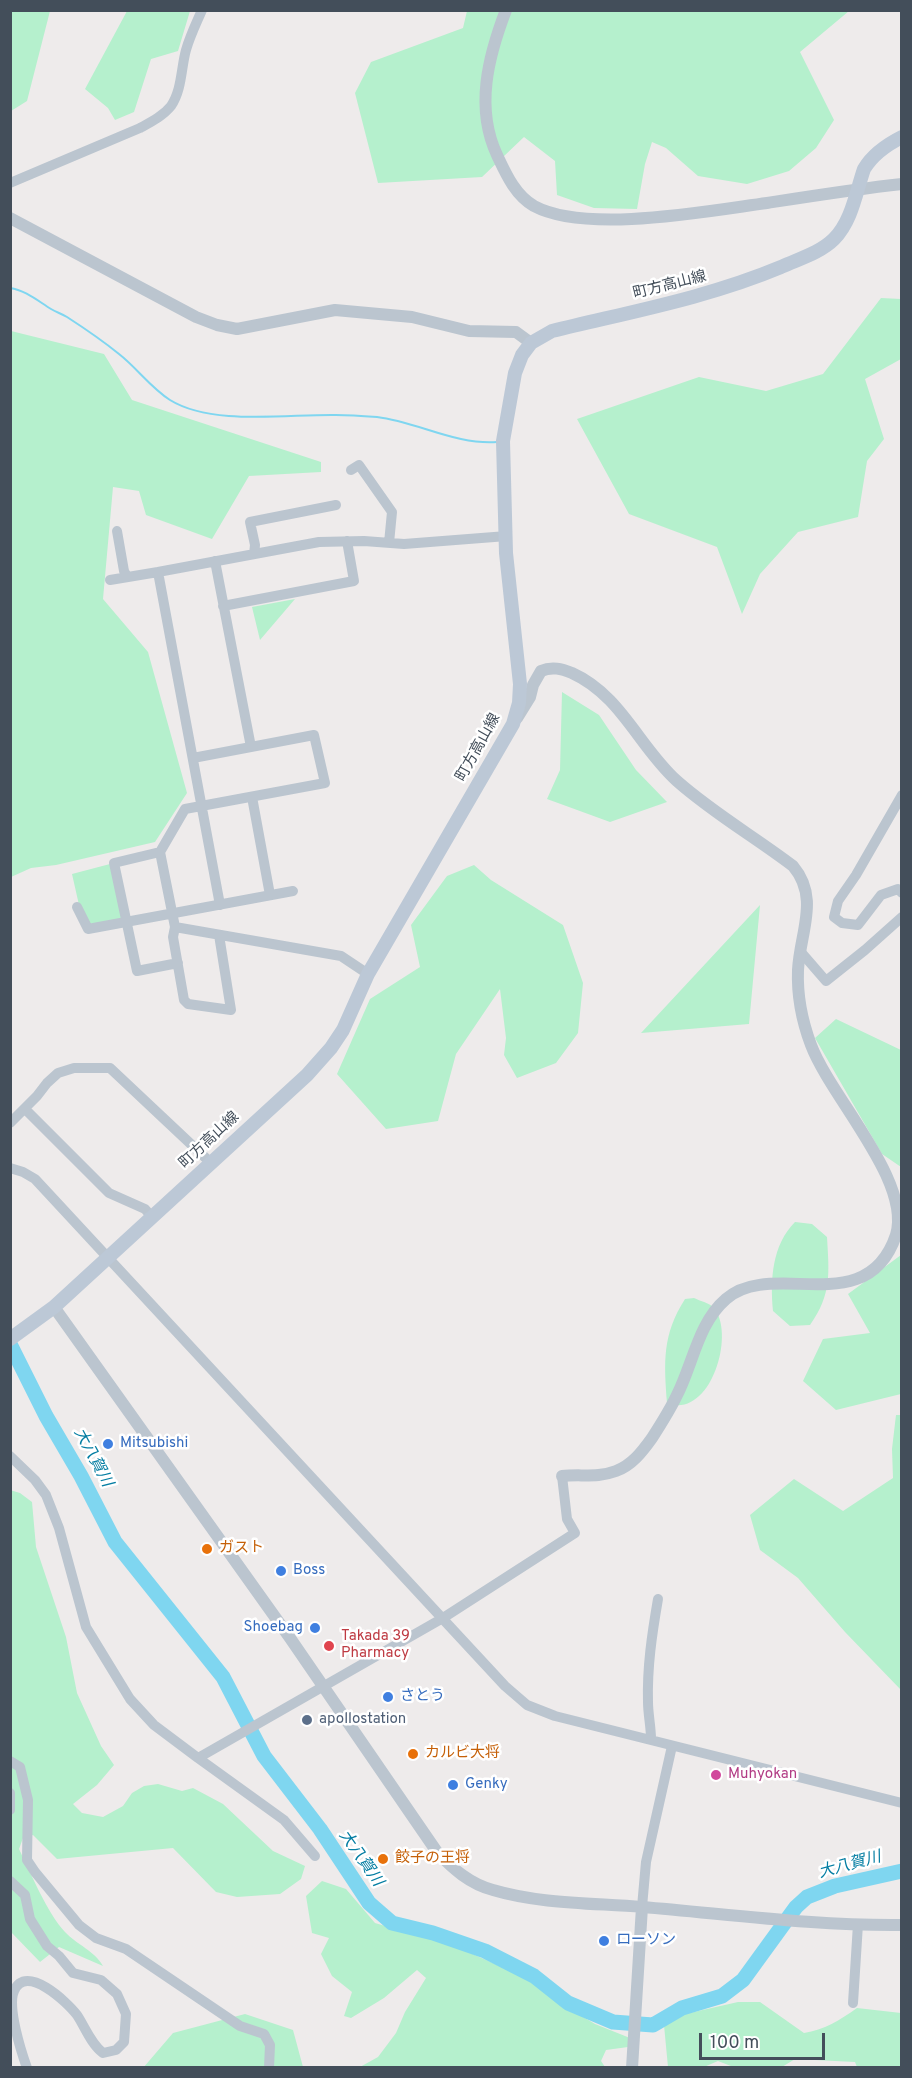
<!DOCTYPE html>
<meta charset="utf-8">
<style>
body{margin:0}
#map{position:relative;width:912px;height:2078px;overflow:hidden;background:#eeebeb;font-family:Overpass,sans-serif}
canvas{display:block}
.frame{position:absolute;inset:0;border:12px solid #434e5a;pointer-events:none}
.scale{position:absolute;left:699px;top:2033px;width:126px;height:27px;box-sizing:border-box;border:3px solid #434e5a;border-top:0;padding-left:8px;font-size:18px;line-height:21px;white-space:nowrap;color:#434e5a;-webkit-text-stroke:4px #fff;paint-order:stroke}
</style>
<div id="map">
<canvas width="912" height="2078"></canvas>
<div class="frame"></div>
<div class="scale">100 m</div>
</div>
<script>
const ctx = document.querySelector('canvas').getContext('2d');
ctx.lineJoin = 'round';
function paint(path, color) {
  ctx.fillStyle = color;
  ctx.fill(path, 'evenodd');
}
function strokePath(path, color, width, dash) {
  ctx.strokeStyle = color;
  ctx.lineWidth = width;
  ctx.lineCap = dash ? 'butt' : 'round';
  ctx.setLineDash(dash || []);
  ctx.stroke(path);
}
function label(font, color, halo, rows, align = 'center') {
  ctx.font = font + ' Overpass,"Noto Sans JP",sans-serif';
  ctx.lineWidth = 5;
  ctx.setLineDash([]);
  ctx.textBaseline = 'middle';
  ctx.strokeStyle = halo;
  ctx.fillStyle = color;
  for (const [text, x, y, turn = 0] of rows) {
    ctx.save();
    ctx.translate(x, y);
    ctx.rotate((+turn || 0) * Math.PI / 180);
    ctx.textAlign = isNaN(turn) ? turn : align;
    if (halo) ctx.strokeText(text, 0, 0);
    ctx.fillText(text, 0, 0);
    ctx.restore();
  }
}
const green = new Path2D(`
 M 11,10 L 50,11 L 27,101 L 11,111 Z
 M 127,11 L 190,11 L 178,51 L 151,59 L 134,112 L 115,120 L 108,108 L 85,89 Z
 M 467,11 L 849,11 L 800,52 L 834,120 L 816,148 L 789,171 L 747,184 L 698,176 L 666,148 L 652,142 L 645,164 L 637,209 L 594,208 L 557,195 L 555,161 L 524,137 L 482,177 L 378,183 L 355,93 L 371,62 L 463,28 Z
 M 881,298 L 901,299 L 901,359 L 865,379 L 884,439 L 867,461 L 858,517 L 798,532 L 760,574 L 742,614 L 717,547 L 629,514 L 577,419 L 699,377 L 766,391 L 823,374 Z
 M 11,331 L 104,354 L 132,400 L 321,462 L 321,472 L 249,476 L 212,539 L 146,515 L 139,491 L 113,487 L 103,599 L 148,652 L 187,793 L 155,842 L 56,865 L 31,868 L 11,877 Z
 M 295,599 L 260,640 L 252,607 Z
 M 562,692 L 599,715 L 636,770 L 667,802 L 610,822 L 547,799 L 560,770 Z
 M 110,864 L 122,914 L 121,920 L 90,924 L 79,905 L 72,874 Z
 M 474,865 L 491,880 L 563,925 L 583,983 L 578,1033 L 556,1063 L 517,1078 L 504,1055 L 506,1038 L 500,989 L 456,1054 L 438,1121 L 386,1129 L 337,1074 L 370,999 L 420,967 L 411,925 L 447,876 Z
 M 760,905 L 749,1024 L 641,1033 Z
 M 836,1019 L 901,1050 L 901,1167 L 882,1154 L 815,1038 Z
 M 795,1222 L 812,1224 L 827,1237 C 829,1273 832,1294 810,1325 L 790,1326 L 773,1311 C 770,1280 772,1245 795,1222 Z
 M 901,1255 L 901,1394 L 836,1410 L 803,1381 L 823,1339 L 870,1333 L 848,1294 Z
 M 694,1298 C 700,1301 710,1303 714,1308 C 736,1335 710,1420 667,1403 C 664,1362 662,1335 685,1299 Z
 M 896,1415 L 901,1415 L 901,1690 L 845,1632 L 798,1578 L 760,1550 L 750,1515 L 794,1479 L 843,1511 L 893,1478 L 892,1449 Z
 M 10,1490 L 20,1493 L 32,1502 L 36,1547 L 66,1637 L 77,1693 L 101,1746 L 114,1765 L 97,1785 L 73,1804 L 82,1813 L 103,1817 L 123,1806 L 132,1793 L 144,1786 L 158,1784 L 182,1791 L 193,1788 L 223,1804 L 273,1851 L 305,1866 L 301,1879 L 280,1894 L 237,1897 L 216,1892 L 173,1848 L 57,1859 L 33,1835 L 23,1838 L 19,1849 C 30,1872 48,1914 65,1932 C 77,1945 94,1950 103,1966 L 59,1947 L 40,1962 L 11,1932 Z
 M 322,1881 L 346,1889 L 375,1923 L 457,1947 L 533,1981 L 565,2006 L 595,2024 L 630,2038 L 628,2047 L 606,2050 L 601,2061 L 605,2067 L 360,2067 L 378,2057 L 396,2033 L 405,2012 L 426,1978 L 417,1970 L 384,1998 L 351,2018 L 344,2016 L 352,1992 L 332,1976 L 321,1954 L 329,1938 L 312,1933 L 306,1896 Z
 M 738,2002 L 760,2002 L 804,2033 C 824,2030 840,2020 857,2008 L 901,2013 L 901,2067 L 857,2067 L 855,2062 L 795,2059 L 782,2067 L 736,2068 L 718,2061 L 704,2067 L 668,2067 L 664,2025 L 685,2014 Z
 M 245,2014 L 293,2030 L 303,2067 L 143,2068 L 173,2033 Z`);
const stream = new Path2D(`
 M 10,288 C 25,290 38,301 51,309 C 56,312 62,314 67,317 C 84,328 103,341 119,354 C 137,368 150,387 170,400 C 212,426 288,414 336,415 C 349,415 364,416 377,417 C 418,422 455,445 497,442`);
const river = new Path2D(`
 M 10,1344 L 46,1416 L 81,1476 L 115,1542 L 223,1677 L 264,1756 L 320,1829 L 369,1903 L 392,1923 L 433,1933 L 485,1951 L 534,1976 L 568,2003 L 613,2022 L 653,2025 L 682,2008 L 722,1996 L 743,1980 L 796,1907 L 807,1897 L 835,1886 L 902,1871`);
const minor = new Path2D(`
 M 10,183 L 140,128 C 151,122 163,116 171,106 C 182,90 181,68 186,50 C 190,36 196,24 202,10
 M 351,470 L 359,465 L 392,512 L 389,543
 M 117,531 L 124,571 L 127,577
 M 254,554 L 255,545 L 250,522 L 336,505
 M 215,561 L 251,747
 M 110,580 L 158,572
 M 223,606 L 354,581 L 347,541
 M 193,758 L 314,735 L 325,783 L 185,809 L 160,852 L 175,927 L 173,937 L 184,1000 L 188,1004 L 231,1010 L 219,935
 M 902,795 L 856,875 L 838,901 L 834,917 L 842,923 L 858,925 L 881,895 L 898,889 L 902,893
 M 252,797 L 270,895
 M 160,852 L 114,863 L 137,971 L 178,963
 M 220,905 L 158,572 L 319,542 L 364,541 L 404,544 L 507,536
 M 77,907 L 88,929 L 293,891
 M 175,927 L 341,956 L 368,974
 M 800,951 L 826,981 L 865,950 L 902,917
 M 25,1109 L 109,1193 L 145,1209 L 152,1217
 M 10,1123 L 37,1096 L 47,1083 L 58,1073 L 74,1068 L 110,1068 L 211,1163
 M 10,1168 L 23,1172 L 35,1179 L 505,1686 L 527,1705 L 555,1716 L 902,1803
 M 10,1456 L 35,1480 L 46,1495 L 59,1528 L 86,1627 L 130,1699 L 154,1725 L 198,1758 L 443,1618 L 575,1533 L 567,1519 L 562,1476
 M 651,1739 C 651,1727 648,1714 648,1702 C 647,1667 652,1634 658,1599
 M 198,1758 L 284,1820 L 315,1856
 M 10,1761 L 20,1767 L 28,1800 L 27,1860 L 35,1872 L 79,1925 L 96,1938 L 126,1949 L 240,2026 L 264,2034 L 270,2045 L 269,2068
 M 10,1793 L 10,1810
 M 10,1881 L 25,1895 L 30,1919 L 47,1946 L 59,1956 L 73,1973 L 101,1980 L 117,1994 L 126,2014 L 124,2042 L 116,2050 L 103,2053 C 91,2044 85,2027 77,2015 C 67,2002 26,1963 14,1991 C 7,2007 21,2051 27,2068
 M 642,1907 L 646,1862 L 672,1746
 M 853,2003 L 858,1924`);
const tertiary = new Path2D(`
 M 506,10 C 488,57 475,108 497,155 C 506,174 515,195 534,206 C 586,234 708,211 767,203 C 812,196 856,189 902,184
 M 10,218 L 196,317 L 217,325 L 237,329 L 335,310 L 412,317 L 469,331 L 516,332 L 531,343
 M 517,718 L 530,697 L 533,685 L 541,671 C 552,666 562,669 572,673 C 621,695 639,747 677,781 C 713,813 755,837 793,866 C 820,898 800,932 798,970 C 797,995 802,1021 811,1045 C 831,1098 912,1181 896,1235 C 867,1322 772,1258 726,1299 C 698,1323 693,1364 677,1395 C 670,1410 661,1424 652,1438 C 642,1452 632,1465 616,1471 C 598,1478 580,1474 562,1476
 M 54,1307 L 290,1638 L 437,1852 C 453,1869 470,1884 493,1890 C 540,1904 593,1903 642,1907 C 728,1914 815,1926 902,1925
 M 632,2068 L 642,1907`);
const secondary = new Path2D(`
 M 10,1339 L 54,1307 L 307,1075 L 331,1048 L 343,1030 L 368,974 L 513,724 L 519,703 L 520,684 L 506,553 L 503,441 L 515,373 L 522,355 L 531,343 L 552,331 C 629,312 707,298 781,267 C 798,259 820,253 834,239 C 852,221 856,192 864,169 C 873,154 886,145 902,137`);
const markers = [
 [108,1444,6,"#3f7fe0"],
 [207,1549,6,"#e8710a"],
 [281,1571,6,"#3f7fe0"],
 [315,1628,6,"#3f7fe0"],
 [329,1646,6,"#e0444e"],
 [388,1697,6,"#3f7fe0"],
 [307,1720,6,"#5c6f8a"],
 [413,1754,6,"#e8710a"],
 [716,1775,6,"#d1479c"],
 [453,1785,6,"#3f7fe0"],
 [383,1859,6,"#e8710a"],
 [604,1941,6,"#3f7fe0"]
];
const streetNames = [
 ["町方高山線",670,286,-14],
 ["町方高山線",479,748,-61],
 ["町方高山線",210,1141,-43]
];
const shopNames = [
 ["Mitsubishi",120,1444],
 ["Boss",293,1571],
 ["Shoebag",303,1628,"right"],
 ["さとう",400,1697],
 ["Genky",465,1785],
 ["ローソン",616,1941]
];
const foodNames = [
 ["ガスト",219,1549],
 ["カルビ大将",425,1754],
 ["餃子の王将",395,1859]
];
const healthNames = [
 ["Takada 39",341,1637],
 ["Pharmacy",341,1654]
];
const serviceNames = [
 ["apollostation",319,1720]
];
const hotelNames = [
 ["Muhyokan",728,1775]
];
const waterNames = [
 ["大八賀川",92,1458,62],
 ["大八賀川",360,1859,55],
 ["大八賀川",850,1866,-15]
];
paint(green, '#b5f0cd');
strokePath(stream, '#7fd6f0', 2);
strokePath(river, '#7fd6f0', 15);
strokePath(minor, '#bbc5cf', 10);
strokePath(tertiary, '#bbc5cf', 12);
strokePath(secondary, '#bcc8d6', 14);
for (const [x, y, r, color] of markers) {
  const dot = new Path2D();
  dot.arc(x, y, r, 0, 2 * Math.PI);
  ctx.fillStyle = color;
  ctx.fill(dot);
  strokePath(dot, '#fff', 2);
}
label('15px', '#434e5a', '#fff', streetNames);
label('15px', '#366cbe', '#fff', shopNames, 'left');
label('15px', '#c56008', '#fff', foodNames, 'left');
label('15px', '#be3a42', '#fff', healthNames, 'left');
label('15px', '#4e5e75', '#fff', serviceNames, 'left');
label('15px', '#b23c85', '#fff', hotelNames, 'left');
label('italic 16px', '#057ea3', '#fff', waterNames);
</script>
